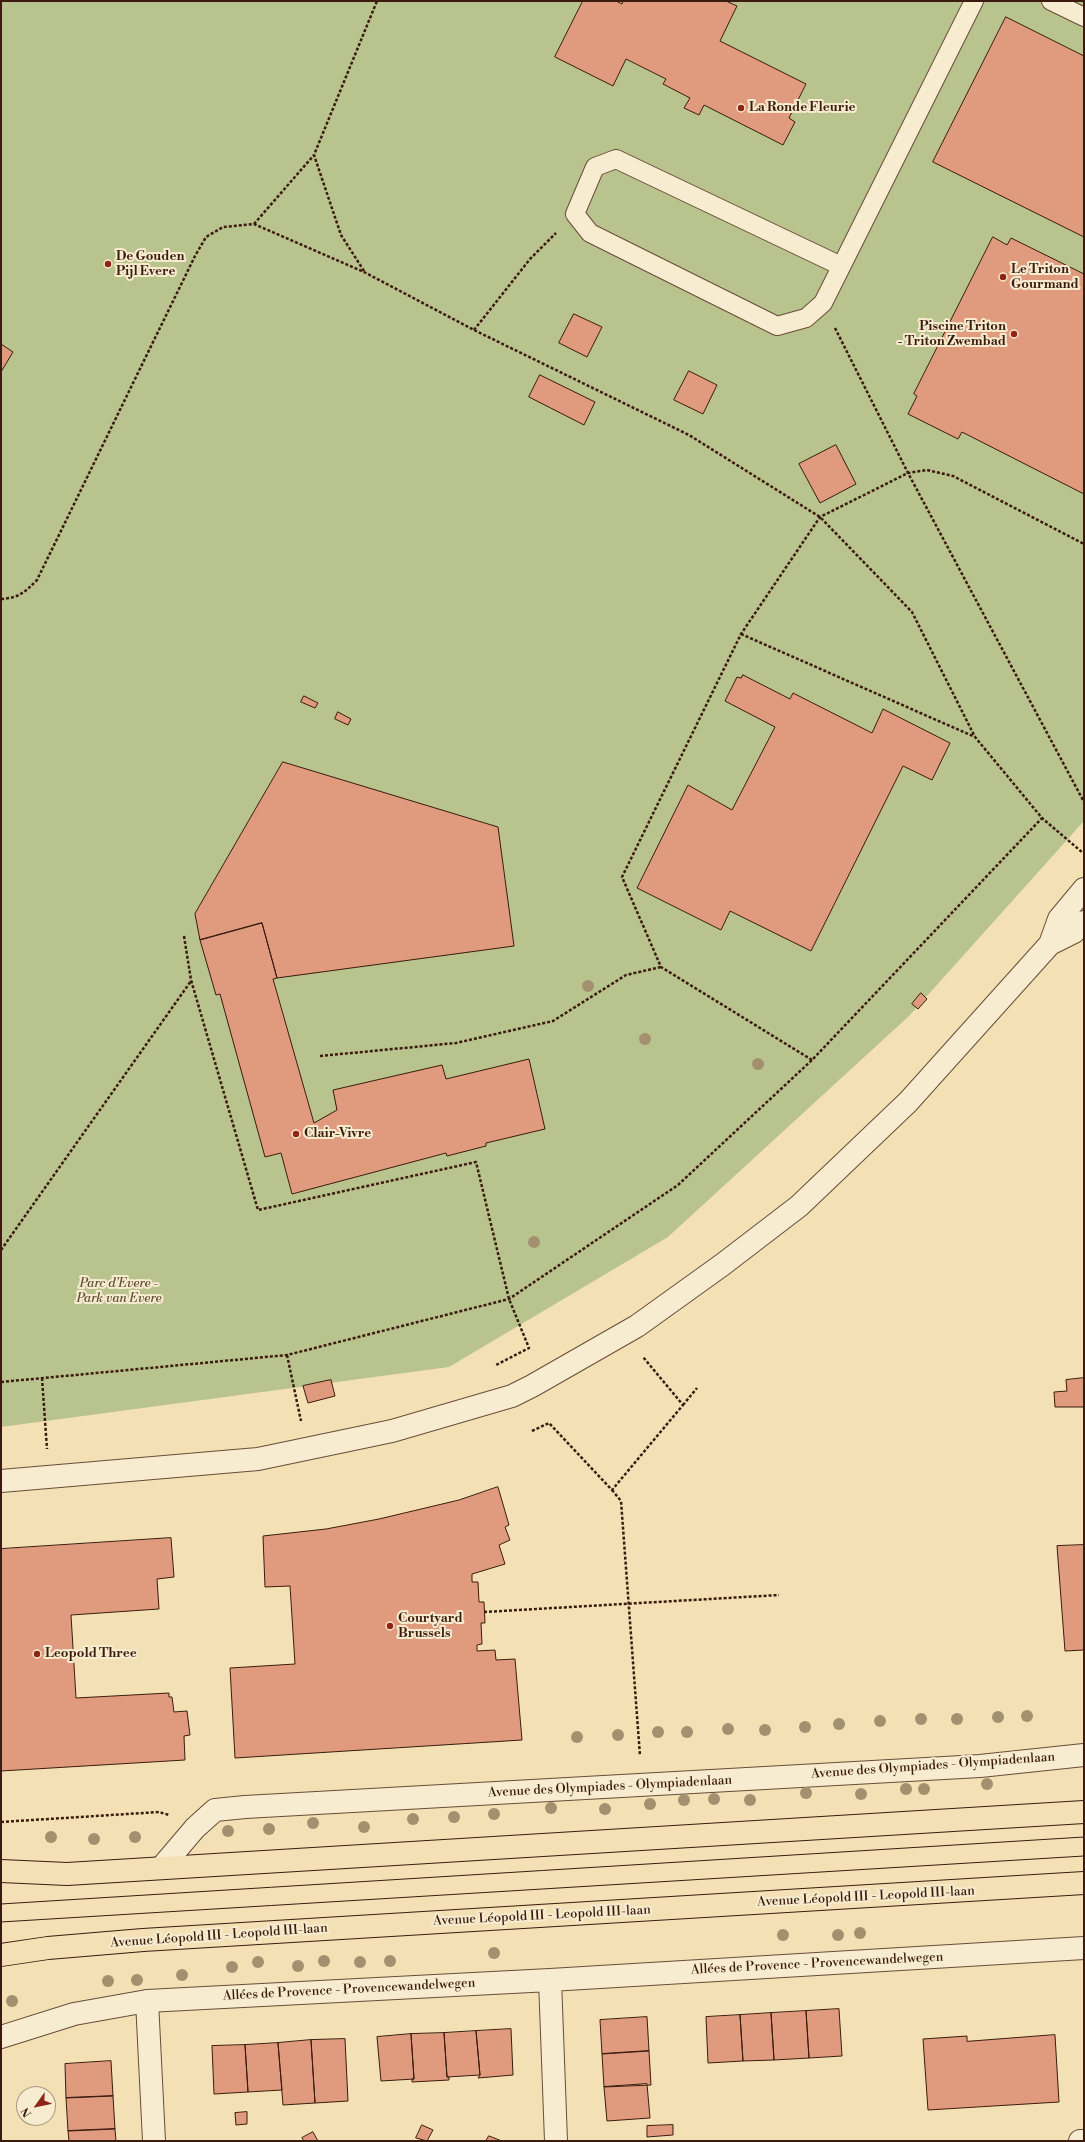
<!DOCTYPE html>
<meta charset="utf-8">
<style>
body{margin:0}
#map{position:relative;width:1085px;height:2142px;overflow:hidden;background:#f3e1b5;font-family:"Libre Bodoni",serif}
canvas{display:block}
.frame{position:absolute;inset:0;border:2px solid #3b1b0e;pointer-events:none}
.north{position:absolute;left:16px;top:2086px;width:40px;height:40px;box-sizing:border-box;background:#f7eccf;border:1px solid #ac9882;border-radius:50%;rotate:237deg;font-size:11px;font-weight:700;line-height:16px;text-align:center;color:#3b1b0e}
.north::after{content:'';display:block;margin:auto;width:14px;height:18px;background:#8f2418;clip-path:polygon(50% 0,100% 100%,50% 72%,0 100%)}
</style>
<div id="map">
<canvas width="1085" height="2142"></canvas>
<div class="frame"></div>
<div class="north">N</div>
</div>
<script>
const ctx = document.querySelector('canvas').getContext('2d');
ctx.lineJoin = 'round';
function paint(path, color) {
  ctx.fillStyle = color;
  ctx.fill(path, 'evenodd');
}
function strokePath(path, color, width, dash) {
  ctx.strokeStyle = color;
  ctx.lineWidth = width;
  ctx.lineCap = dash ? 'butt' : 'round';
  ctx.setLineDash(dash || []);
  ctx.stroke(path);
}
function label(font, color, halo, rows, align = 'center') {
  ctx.font = font + ' "Libre Bodoni",serif';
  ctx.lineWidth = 4;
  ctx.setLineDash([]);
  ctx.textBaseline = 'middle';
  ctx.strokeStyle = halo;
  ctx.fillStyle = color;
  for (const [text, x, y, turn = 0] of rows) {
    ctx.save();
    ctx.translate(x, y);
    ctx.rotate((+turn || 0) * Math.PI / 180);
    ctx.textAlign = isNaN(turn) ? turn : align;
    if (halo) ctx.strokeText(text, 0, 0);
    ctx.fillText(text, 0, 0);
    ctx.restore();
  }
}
const green = new Path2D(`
 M 1,1 L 1084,1 L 1084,821 L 909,1016 L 668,1237 L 449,1367 L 1,1427 Z`);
const building = new Path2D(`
 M 583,1 L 616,1 L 622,4 L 623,1 L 726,1 L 737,6 L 720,41 L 806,84 L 789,118 L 795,122 L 783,145 L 704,105 L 699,115 L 684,108 L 690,98 L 663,84 L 666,79 L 626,59 L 613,86 L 555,57 Z
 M 1006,17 L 1084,56 L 1084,237 L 933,162 Z
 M 993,237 L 1007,245 L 1011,238 L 1084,274 L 1084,494 L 962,432 L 958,439 L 908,414 L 917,396 L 914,394 Z
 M 574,314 L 602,327 L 587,357 L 559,343 Z
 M 1,344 L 13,352 L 1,372 Z
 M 689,371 L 717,385 L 703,414 L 674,400 Z
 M 540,375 L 595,402 L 584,425 L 529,397 Z
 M 836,445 L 856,484 L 820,503 L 799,464 Z
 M 743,675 L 790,699 L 793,693 L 872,733 L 883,709 L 950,743 L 932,780 L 903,766 L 811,951 L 730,911 L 721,930 L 637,888 L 688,785 L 732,810 L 775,727 L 725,701 L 737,677 L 741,678 Z
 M 304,696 L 318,703 L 315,708 L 301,702 Z
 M 338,712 L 351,719 L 348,725 L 335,719 Z
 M 283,762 L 498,827 L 514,946 L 277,978 L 262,923 L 200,940 L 195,914 Z
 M 262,923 L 277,978 L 273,979 L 314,1123 L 337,1110 L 333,1090 L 442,1065 L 446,1079 L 529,1059 L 545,1129 L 486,1143 L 486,1146 L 447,1156 L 446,1153 L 292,1194 L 281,1153 L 265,1157 L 220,994 L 216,995 L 200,940 Z
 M 921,993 L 927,999 L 918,1009 L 912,1004 Z
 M 1084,1378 L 1084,1407 L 1055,1407 L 1054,1392 L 1067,1391 L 1066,1380 Z
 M 331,1380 L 335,1396 L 308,1403 L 303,1386 Z
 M 498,1487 L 509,1525 L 505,1527 L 510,1540 L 499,1545 L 505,1564 L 472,1574 L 472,1582 L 478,1582 L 479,1602 L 484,1602 L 485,1623 L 481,1623 L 482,1644 L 477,1645 L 477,1651 L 495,1650 L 496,1660 L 515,1659 L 522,1740 L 235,1758 L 230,1668 L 295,1664 L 290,1586 L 265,1587 L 263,1536 L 326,1529 L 379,1519 L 459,1500 Z
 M 171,1538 L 174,1577 L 157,1579 L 159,1609 L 71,1615 L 76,1698 L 169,1693 L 169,1697 L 172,1697 L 174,1712 L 187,1711 L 190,1735 L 184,1736 L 185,1760 L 1,1771 L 1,1549 Z
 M 1084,1545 L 1084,1650 L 1065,1651 L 1057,1546 Z
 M 839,2009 L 842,2056 L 809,2058 L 806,2011 Z
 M 806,2011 L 809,2058 L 774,2060 L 771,2013 Z
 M 771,2013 L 774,2060 L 743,2061 L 740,2015 Z
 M 740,2015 L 743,2061 L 708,2063 L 706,2017 Z
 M 647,2017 L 649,2051 L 602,2054 L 600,2020 Z
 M 511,2029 L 513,2075 L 478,2078 L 480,2075 L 476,2031 Z
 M 476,2031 L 480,2075 L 447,2077 L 444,2033 Z
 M 444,2033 L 447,2077 L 449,2077 L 449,2080 L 412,2082 L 412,2079 L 414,2079 L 411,2034 Z
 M 411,2034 L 414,2079 L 381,2081 L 377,2037 Z
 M 1055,2035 L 1059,2102 L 928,2110 L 923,2039 L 967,2036 L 967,2041 Z
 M 345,2039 L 348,2101 L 315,2103 L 311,2040 Z
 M 311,2040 L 315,2103 L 283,2105 L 278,2043 Z
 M 278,2043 L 282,2090 L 248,2092 L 245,2045 Z
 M 245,2045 L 248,2092 L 214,2094 L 212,2046 Z
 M 649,2051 L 651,2085 L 604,2087 L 602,2054 Z
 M 111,2061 L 113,2096 L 66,2098 L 65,2064 Z
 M 647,2084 L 650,2118 L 607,2121 L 604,2087 Z
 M 113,2096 L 115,2129 L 68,2131 L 66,2098 Z
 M 247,2112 L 247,2124 L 236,2125 L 235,2113 Z
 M 422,2125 L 433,2130 L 427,2141 L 416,2138 Z
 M 673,2125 L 673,2135 L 647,2137 L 647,2126 Z
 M 115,2129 L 116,2141 L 69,2141 L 68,2131 Z
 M 313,2132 L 318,2141 L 304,2141 L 302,2138 Z
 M 489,2136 L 502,2141 L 486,2141 Z`);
const path = new Path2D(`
 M 254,224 L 314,155
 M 364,271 L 341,235 L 314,155 L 377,1
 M 835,328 L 908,473 L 1084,802
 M 474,330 L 530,259 L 556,233
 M 1,599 C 19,598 25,592 37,580 L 195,256 L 206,237 L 223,227 L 254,224 L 364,272 L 474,330 L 689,435 L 820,517 L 912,612 L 975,737
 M 741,634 L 975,737 L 1042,818 L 1083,853
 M 184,936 L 191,980 L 258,1210 L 476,1162 L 509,1299 L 529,1348 L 496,1365
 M 320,1056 L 456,1043 L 553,1021 L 626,975 L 661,967
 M 812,1060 L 661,967 L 622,877 L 741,634 L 820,517 L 908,473 L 927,470 L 953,476 L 1084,544
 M 1,1250 L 191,981
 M 287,1355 L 301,1421
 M 42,1378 L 47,1449
 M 1,1382 L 287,1355 L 509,1299 L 678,1185 L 812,1060 L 1042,818
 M 683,1405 L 697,1388
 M 532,1431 L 549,1423 L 612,1490 L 683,1405 L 643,1357
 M 612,1490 L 621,1501 L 640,1756
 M 484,1612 L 779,1595
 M 1,1822 L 159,1812 L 169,1815`);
const service = new Path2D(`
 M 1051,1 L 1084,17
 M 841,266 L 616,159 L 595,167 L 575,214 L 590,233 L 777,326 L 806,318 L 823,303 L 974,1`);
const minor = new Path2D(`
 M 161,1868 L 195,1828 L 215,1810 L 245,1807 L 980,1766 L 1084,1755
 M 550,1980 L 556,2141
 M 147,2001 L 154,2141
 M 1,2037 L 74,2014 L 147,2001 L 550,1980 L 1084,1948
 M 1080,2141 L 1084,2141`);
const tertiary = new Path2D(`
 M 1050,944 L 1059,919 L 1084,889
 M 1,1481 L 258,1459 L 392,1431 L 512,1396 L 532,1386 L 637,1326 L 722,1265 L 799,1206 L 908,1102 L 1050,944 L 1074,932 L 1084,922`);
const primary = new Path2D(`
 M 1,1871 L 67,1874 L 1084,1812
 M 1,1955 L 48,1948 L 143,1940 L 1084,1883`);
const tram = new Path2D(`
 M 1,1904 L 1084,1837
 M 1,1922 L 1084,1856`);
const trees = [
 [588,986],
 [645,1039],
 [758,1064],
 [534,1242],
 [1027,1716],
 [998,1717],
 [921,1719],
 [957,1719],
 [880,1721],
 [839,1724],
 [805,1727],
 [728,1729],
 [765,1730],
 [658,1732],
 [687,1732],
 [618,1735],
 [577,1737],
 [987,1784],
 [906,1789],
 [924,1789],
 [806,1793],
 [861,1794],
 [714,1799],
 [684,1800],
 [750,1800],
 [650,1804],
 [551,1808],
 [605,1809],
 [494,1814],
 [454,1817],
 [413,1819],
 [313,1823],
 [364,1827],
 [269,1829],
 [228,1831],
 [51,1837],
 [135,1837],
 [94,1839],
 [860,1933],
 [783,1935],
 [838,1935],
 [494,1953],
 [324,1961],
 [390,1961],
 [258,1962],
 [360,1962],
 [298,1966],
 [232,1967],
 [182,1975],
 [137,1980],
 [108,1981],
 [12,2001]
];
const markers = [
 [741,108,4,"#8f2418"],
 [108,264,4,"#8f2418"],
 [1003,277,4,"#8f2418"],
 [1014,334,4,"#8f2418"],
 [296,1134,4,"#8f2418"],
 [390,1626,4,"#8f2418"],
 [37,1654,4,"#8f2418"]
];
const poiNames = [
 ["La Ronde Fleurie",749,108],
 ["De Gouden",116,257],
 ["Pijl Evere",116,272],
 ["Le Triton",1011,270],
 ["Gourmand",1011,285],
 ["Piscine Triton",1006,327,"right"],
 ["- Triton Zwembad",1006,342,"right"],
 ["Clair-Vivre",304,1134],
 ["Courtyard",398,1619],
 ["Brussels",398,1634],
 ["Leopold Three",45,1654]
];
const parkNames = [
 ["Parc d'Evere -",119,1284],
 ["Park van Evere",119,1299]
];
const streetNames = [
 ["Avenue des Olympiades - Olympiadenlaan",933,1766,-4],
 ["Avenue des Olympiades - Olympiadenlaan",610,1787,-3],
 ["Avenue Léopold III - Leopold III-laan",866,1897,-3],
 ["Avenue Léopold III - Leopold III-laan",542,1916,-3],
 ["Avenue Léopold III - Leopold III-laan",219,1936,-4],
 ["Allées de Provence - Provencewandelwegen",817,1964,-3],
 ["Allées de Provence - Provencewandelwegen",349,1990,-3]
];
paint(green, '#b9c38e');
paint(building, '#e09a7e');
strokePath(building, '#3b1b0e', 1);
strokePath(service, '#694c38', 20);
strokePath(minor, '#694c38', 24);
strokePath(tertiary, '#694c38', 24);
strokePath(primary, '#3b1b0e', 24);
strokePath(path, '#3b1b0e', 2.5, [3, 2]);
strokePath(service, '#f7eccf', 18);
strokePath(minor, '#f7eccf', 22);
strokePath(tertiary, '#f7eccf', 22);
strokePath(primary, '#f3e1b5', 22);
strokePath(tram, '#3b1b0e', 1);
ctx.fillStyle = '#a3906e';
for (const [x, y] of trees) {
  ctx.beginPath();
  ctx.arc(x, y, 6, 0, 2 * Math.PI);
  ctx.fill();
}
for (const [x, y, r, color] of markers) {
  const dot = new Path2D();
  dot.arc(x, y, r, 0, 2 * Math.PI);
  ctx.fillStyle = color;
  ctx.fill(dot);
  strokePath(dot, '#f7eccf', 1.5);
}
label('bold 13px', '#3b1b0e', '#f7eccf', poiNames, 'left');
label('italic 13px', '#614d34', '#f7eccf', parkNames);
label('13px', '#3b1b0e', '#f7eccf', streetNames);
</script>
